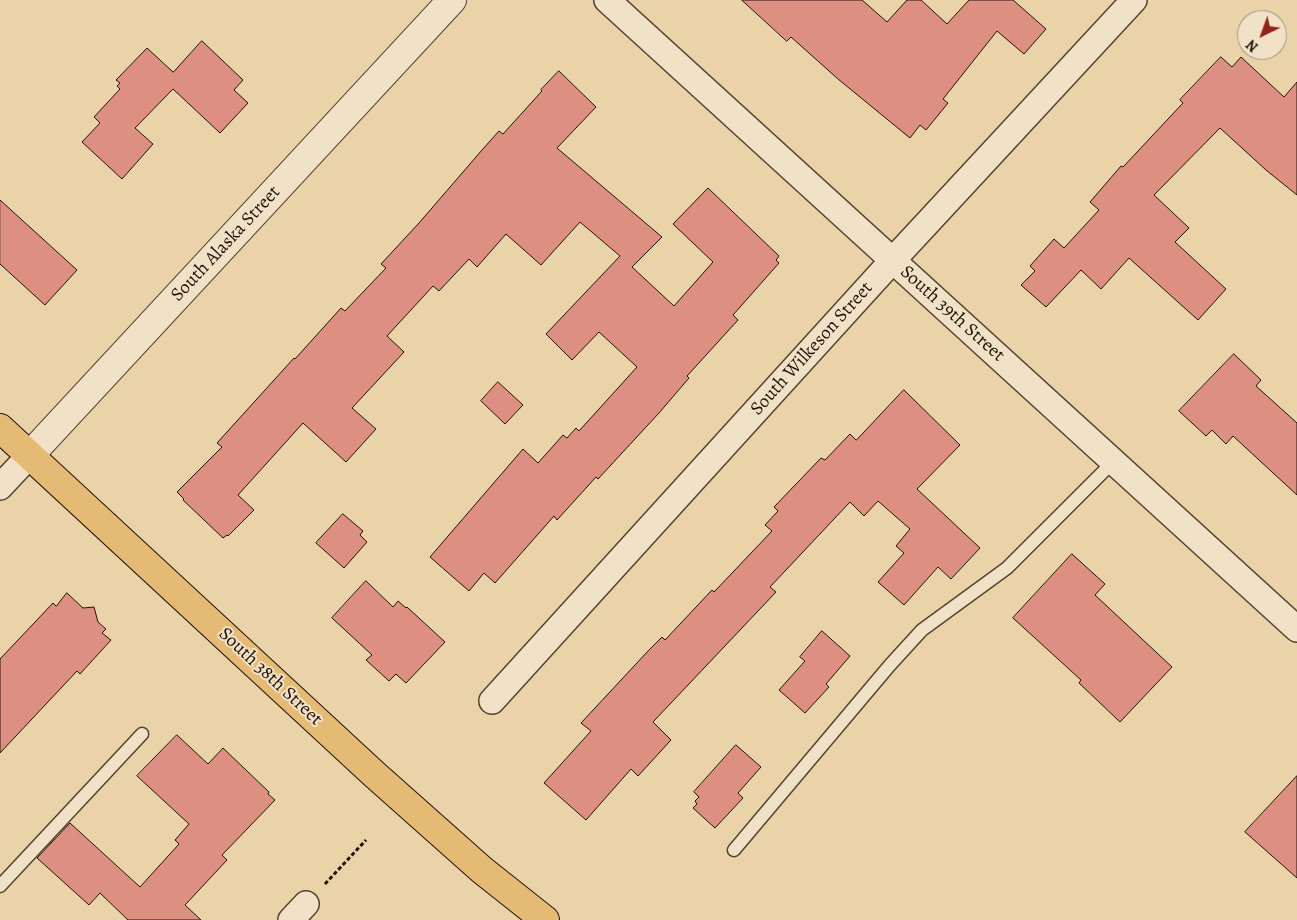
<!DOCTYPE html>
<style>
body{margin:0}
#map{position:relative;width:1297px;height:920px;overflow:hidden;background:#ead3a9;font-family:Alegreya,serif}
canvas{display:block}
.north{position:absolute;left:1237px;top:10px;width:50px;height:50px;box-sizing:border-box;background:#f1e2c7;border:1px solid #9e8f7b;border-radius:50%;rotate:222deg;font-size:14px;font-weight:700;line-height:20px;text-align:center;color:#221309}
.north::after{content:'';display:block;margin:auto;width:18px;height:22px;background:#8f2418;clip-path:polygon(50% 0,100% 100%,50% 72%,0 100%)}
</style>
<div id="map">
<canvas width="1297" height="920"></canvas>
<div class="north">N</div>
</div>
<script>
const ctx = document.querySelector('canvas').getContext('2d');
ctx.lineJoin = 'round';
function paint(path, color) {
  ctx.fillStyle = color;
  ctx.fill(path, 'evenodd');
}
function strokePath(path, color, width, dash) {
  ctx.strokeStyle = color;
  ctx.lineWidth = width;
  ctx.lineCap = dash ? 'butt' : 'round';
  ctx.setLineDash(dash || []);
  ctx.stroke(path);
}
function label(font, color, halo, rows, align = 'center') {
  ctx.font = font + ' Alegreya,serif';
  ctx.lineWidth = 4;
  ctx.setLineDash([]);
  ctx.textBaseline = 'middle';
  ctx.strokeStyle = halo;
  ctx.fillStyle = color;
  for (const [text, x, y, turn = 0] of rows) {
    ctx.save();
    ctx.translate(x, y);
    ctx.rotate((+turn || 0) * Math.PI / 180);
    ctx.textAlign = isNaN(turn) ? turn : align;
    if (halo) ctx.strokeText(text, 0, 0);
    ctx.fillText(text, 0, 0);
    ctx.restore();
  }
}
const building = new Path2D(`
 M 742,0 L 862,0 L 887,22 L 907,0 L 921,0 L 947,24 L 969,0 L 1013,0 L 1046,29 L 1024,54 L 997,31 L 943,99 L 948,103 L 926,130 L 920,125 L 910,138 L 838,79 L 791,37 L 787,41 Z
 M 202,41 L 243,80 L 234,90 L 248,103 L 220,133 L 173,89 L 135,128 L 153,144 L 122,179 L 82,142 L 100,123 L 94,117 L 120,89 L 117,86 L 120,83 L 116,80 L 147,48 L 173,72 Z
 M 1221,57 L 1232,67 L 1241,57 L 1284,97 L 1297,82 L 1297,195 L 1266,170 L 1220,128 L 1154,195 L 1189,228 L 1175,242 L 1226,289 L 1198,320 L 1129,258 L 1101,289 L 1081,270 L 1046,307 L 1021,285 L 1035,271 L 1030,266 L 1054,239 L 1064,248 L 1099,210 L 1090,202 L 1121,166 L 1123,167 L 1183,103 L 1180,100 Z
 M 559,71 L 596,107 L 557,148 L 662,237 L 632,267 L 674,306 L 713,262 L 673,224 L 708,188 L 779,256 L 776,260 L 779,263 L 733,315 L 738,320 L 687,376 L 689,378 L 659,413 L 598,479 L 596,477 L 557,520 L 554,516 L 495,583 L 484,573 L 469,591 L 430,557 L 523,449 L 538,463 L 563,435 L 567,438 L 576,428 L 579,431 L 637,367 L 599,332 L 572,360 L 546,334 L 620,256 L 580,222 L 541,265 L 506,234 L 477,267 L 469,259 L 439,291 L 433,286 L 387,336 L 404,352 L 352,408 L 376,429 L 346,462 L 303,423 L 238,495 L 254,510 L 228,536 L 227,535 L 223,538 L 183,500 L 184,499 L 177,492 L 222,447 L 217,443 L 294,358 L 295,359 L 341,308 L 345,311 L 386,268 L 381,264 L 419,223 L 482,150 L 499,131 L 503,134 L 542,91 L 541,90 Z
 M 0,200 L 77,270 L 45,305 L 0,264 Z
 M 1234,354 L 1261,380 L 1256,386 L 1297,423 L 1297,495 L 1233,436 L 1226,444 L 1212,430 L 1206,436 L 1179,411 Z
 M 498,382 L 523,405 L 505,424 L 481,401 Z
 M 904,390 L 960,445 L 917,489 L 980,548 L 951,579 L 938,567 L 904,605 L 878,582 L 904,553 L 896,546 L 910,529 L 878,501 L 864,516 L 850,502 L 770,587 L 776,592 L 653,722 L 671,740 L 638,776 L 631,769 L 586,820 L 544,783 L 591,731 L 581,723 L 649,650 L 662,637 L 665,640 L 712,590 L 714,592 L 772,531 L 765,525 L 778,511 L 774,507 L 821,458 L 825,460 L 850,434 L 856,440 Z
 M 343,514 L 363,531 L 360,535 L 367,542 L 344,568 L 316,543 Z
 M 1072,554 L 1105,584 L 1095,595 L 1172,667 L 1120,722 L 1079,683 L 1081,680 L 1013,618 Z
 M 366,581 L 393,607 L 398,601 L 406,608 L 407,607 L 445,642 L 406,683 L 396,674 L 389,681 L 366,660 L 372,655 L 332,618 Z
 M 67,593 L 83,608 L 94,607 L 98,622 L 106,629 L 102,633 L 111,640 L 80,674 L 77,671 L 0,753 L 0,659 L 53,603 L 56,606 Z
 M 822,631 L 850,656 L 826,684 L 829,687 L 805,713 L 779,690 L 805,661 L 800,657 Z
 M 177,735 L 208,764 L 223,748 L 269,792 L 268,794 L 275,800 L 222,855 L 227,860 L 185,905 L 201,920 L 128,920 L 100,893 L 89,905 L 37,858 L 70,823 L 140,887 L 179,844 L 175,840 L 189,824 L 137,776 Z
 M 736,745 L 761,767 L 738,793 L 743,798 L 715,828 L 693,808 L 697,804 L 695,801 L 699,797 L 694,792 Z
 M 1297,776 L 1297,878 L 1245,832 Z`);
const path = new Path2D(`
 M 325,884 L 366,840`);
const service = new Path2D(`
 M 734,850 L 890,665 L 922,630 L 1007,568 L 1114,461
 M 0,886 L 142,734`);
const minor = new Path2D(`
 M 607,0 L 1297,629
 M 0,487 L 30,455
 M 492,701 L 893,260 L 1134,0
 M 291,920 L 306,904`);
const tertiary = new Path2D(`
 M 30,455 L 452,0`);
const primary = new Path2D(`
 M 0,428 L 374,774 L 482,870 L 545,920`);
const streetNames = [
 ["South Alaska Street",226,244,-47],
 ["South 39th Street",952,314,42],
 ["South Wilkeson Street",812,349,-48],
 ["South 38th Street",270,677,43]
];
paint(building, '#dd9082');
strokePath(building, '#221309', 1);
strokePath(service, '#544331', 15);
strokePath(minor, '#544331', 28);
strokePath(tertiary, '#544331', 30);
strokePath(primary, '#221309', 30);
strokePath(path, '#221309', 3, [4, 2.5]);
strokePath(service, '#f1e2c7', 12);
strokePath(minor, '#f1e2c7', 25);
strokePath(tertiary, '#f1e2c7', 28);
strokePath(primary, '#e5ba74', 28);
label('19px', '#221309', '#f1e2c7', streetNames);
</script>
